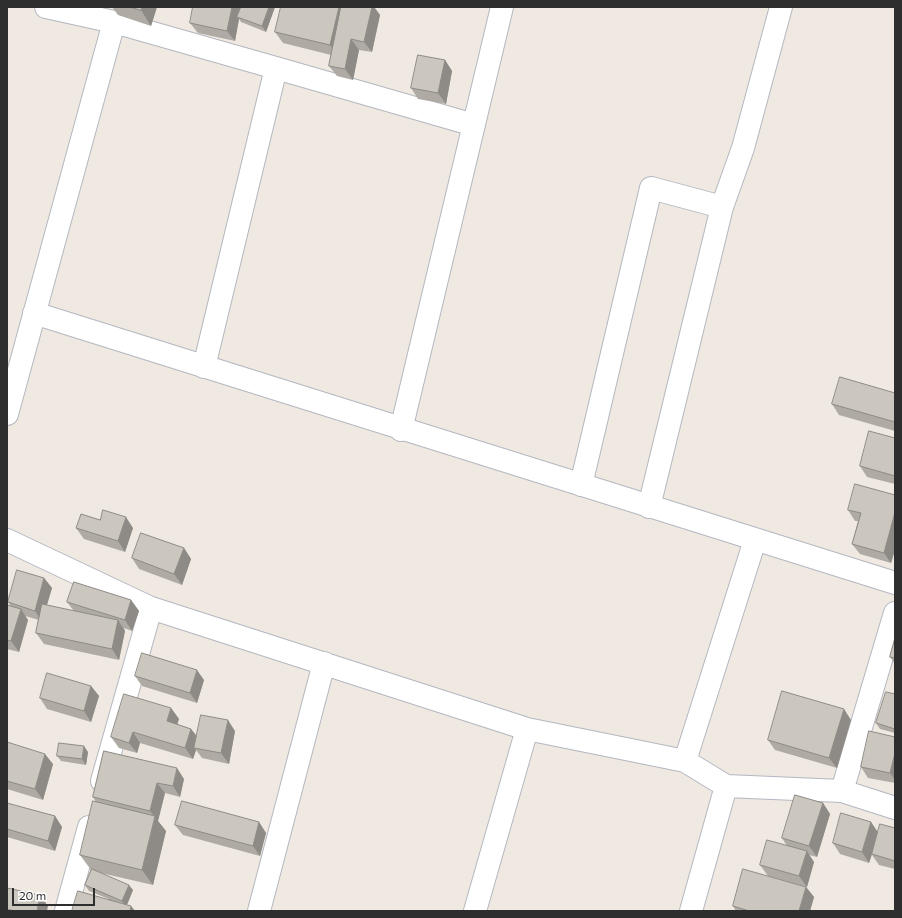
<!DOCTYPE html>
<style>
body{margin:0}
#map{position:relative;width:902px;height:918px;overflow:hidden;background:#efe9e1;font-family:Commissioner,sans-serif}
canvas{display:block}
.frame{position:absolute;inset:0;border:8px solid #2e2e2e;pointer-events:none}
.scale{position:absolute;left:12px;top:888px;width:83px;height:18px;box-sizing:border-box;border:2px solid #2e2e2e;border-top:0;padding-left:5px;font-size:12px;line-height:14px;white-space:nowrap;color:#2e2e2e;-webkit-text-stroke:3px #fff;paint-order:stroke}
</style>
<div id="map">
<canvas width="902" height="918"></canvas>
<div class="frame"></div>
<div class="scale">20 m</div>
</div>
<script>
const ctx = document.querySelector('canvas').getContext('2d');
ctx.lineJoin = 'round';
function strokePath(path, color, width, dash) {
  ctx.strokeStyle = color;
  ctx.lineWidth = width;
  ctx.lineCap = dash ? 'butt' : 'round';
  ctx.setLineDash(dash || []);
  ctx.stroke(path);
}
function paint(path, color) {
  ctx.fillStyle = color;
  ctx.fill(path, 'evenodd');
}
const minor = new Path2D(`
 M 46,7 L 114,22
 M 722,207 L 743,148 L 781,7
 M 34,313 L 895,583
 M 204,367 L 276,68 L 474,125
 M 7,414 L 114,22 L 276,68
 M 401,430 L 502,7
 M 581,485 L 651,188 L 722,207 L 649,507
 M 7,540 L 151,608 L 527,729 L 685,761 L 726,786 L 842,791 L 895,808
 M 685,761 L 755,540
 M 102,781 L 151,608
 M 842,791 L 895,613
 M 66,911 L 89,827
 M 259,911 L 324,663
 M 475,911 L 527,729
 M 691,911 L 726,786`);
const wall = new Path2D(`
 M 112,7 L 157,7 L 151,26 L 118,15 Z
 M 275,7 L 266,32 L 241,22 L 239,19 L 235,41 L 198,33 L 190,23 Z
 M 339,7 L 341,9 L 341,7 L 374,7 L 380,15 L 372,52 L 359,50 L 353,80 L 337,76 L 329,66 L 331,55 L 283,43 L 275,32 Z
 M 445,60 L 452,71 L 446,104 L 418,99 L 411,88 Z
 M 895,393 L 895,431 L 839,415 L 832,404 Z
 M 895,438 L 895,484 L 867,477 L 860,466 Z
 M 895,495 L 895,550 L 891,563 L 860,554 L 852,544 L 858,521 L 855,521 L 848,510 Z
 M 100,520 L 133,528 L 125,552 L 84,539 L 76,528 Z
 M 184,548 L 191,559 L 182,585 L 139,569 L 132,558 Z
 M 44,578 L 52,588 L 47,605 L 74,611 L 67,602 L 131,600 L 139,611 L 132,631 L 124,628 L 125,631 L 119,660 L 44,644 L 36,633 L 39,620 L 25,616 L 28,620 L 19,652 L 7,649 L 7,605 L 11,607 L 8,602 Z
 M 895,638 L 895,664 L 890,657 Z
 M 135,676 L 204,680 L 197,703 L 142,686 Z
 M 91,686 L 99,696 L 91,722 L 47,709 L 40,698 Z
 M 895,694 L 895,733 L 880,729 L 876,723 Z
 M 171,708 L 179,719 L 177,724 L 191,729 L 197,737 L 235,731 L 229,764 L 202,758 L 196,750 L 193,759 L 140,743 L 137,753 L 119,748 L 111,737 Z
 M 851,720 L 837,768 L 775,750 L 768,740 Z
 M 895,737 L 895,783 L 868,778 L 861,767 Z
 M 7,742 L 53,764 L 43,800 L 7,789 Z
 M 104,751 L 184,779 L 180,797 L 165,793 L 158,821 L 166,831 L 153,885 L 101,873 L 133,890 L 127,905 L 131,906 L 135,911 L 72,911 L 109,899 L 89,891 L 85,885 L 91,870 L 80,855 L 96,802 L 93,797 Z
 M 88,752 L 86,765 L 61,761 L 57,756 Z
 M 7,803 L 55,816 L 62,827 L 55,851 L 7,837 Z
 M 823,803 L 830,814 L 817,857 L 809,855 L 814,862 L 807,887 L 768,876 L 760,865 L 787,846 L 782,838 Z
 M 259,822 L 266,833 L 260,856 L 183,835 L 175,825 Z
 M 871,822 L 878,832 L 895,828 L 895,869 L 879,865 L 872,855 L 869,863 L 840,854 L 833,843 Z
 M 806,887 L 814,897 L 810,911 L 736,911 L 733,906 Z`);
const shadedWall = new Path2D(`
 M 142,7 L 157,7 L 151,26 L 141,10 Z
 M 232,7 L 242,7 L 237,17 L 239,19 L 235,41 L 227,31 Z
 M 269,7 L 275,7 L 266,32 L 262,26 Z
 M 339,7 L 347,18 L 338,56 L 330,45 Z
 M 372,7 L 374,7 L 380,15 L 372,52 L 364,42 Z
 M 351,39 L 359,50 L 353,80 L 345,69 Z
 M 445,60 L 452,71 L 446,104 L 438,93 Z
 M 895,512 L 895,550 L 891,563 L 884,553 Z
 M 126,517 L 133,528 L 125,552 L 118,541 Z
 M 184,548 L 191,559 L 182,585 L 174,574 Z
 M 44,578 L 52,588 L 42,621 L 35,611 Z
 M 131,600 L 139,611 L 132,631 L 125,620 Z
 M 21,609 L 28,620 L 19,652 L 11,641 Z
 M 118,620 L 125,631 L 119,660 L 112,649 Z
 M 197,670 L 204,680 L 197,703 L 190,693 Z
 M 91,686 L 99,696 L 91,722 L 84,711 Z
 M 171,708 L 179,719 L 175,732 L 167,721 Z
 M 844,709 L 851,720 L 837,768 L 829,758 Z
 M 228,720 L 235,731 L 229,764 L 221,753 Z
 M 191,729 L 199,739 L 194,748 L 196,750 L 193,759 L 185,748 Z
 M 133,732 L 140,743 L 137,753 L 129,743 Z
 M 84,746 L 88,752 L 86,765 L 82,759 Z
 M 895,753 L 895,780 L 890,773 Z
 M 45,754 L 53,764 L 43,800 L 35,789 Z
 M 177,768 L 184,779 L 180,797 L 173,786 Z
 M 157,783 L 165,793 L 158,821 L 166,831 L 153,885 L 142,870 L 155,817 L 150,811 Z
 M 823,803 L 830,814 L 817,857 L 809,846 Z
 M 55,816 L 62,827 L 55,851 L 48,841 Z
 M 259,822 L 266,833 L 260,856 L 253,846 Z
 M 871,822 L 878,833 L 869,863 L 862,852 Z
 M 807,851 L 814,862 L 807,887 L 799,876 Z
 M 129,885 L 133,890 L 126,907 L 122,901 Z
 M 806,887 L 814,897 L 810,911 L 799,911 Z
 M 40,895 L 48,906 L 47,911 L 37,911 Z
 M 131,906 L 135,911 L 130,911 Z`);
const building = new Path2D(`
 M 130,7 L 142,7 L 141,10 Z
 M 193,7 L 232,7 L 227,31 L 190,23 Z
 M 241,7 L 269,7 L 262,26 L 237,17 Z
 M 281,7 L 339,7 L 330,45 L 275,32 Z
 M 341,7 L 372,7 L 364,42 L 351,39 L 345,69 L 329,66 Z
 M 418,55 L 445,60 L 438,93 L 411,88 Z
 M 840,377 L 895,393 L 895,422 L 832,404 Z
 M 869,431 L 895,438 L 895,476 L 860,466 Z
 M 855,484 L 895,495 L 895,512 L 884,553 L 852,544 L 861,513 L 848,510 Z
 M 103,510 L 126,517 L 118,541 L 76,528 L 81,514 L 100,520 Z
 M 141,533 L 184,548 L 174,574 L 132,558 Z
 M 17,570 L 44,578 L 35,611 L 8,602 Z
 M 74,582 L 131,600 L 125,620 L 67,602 Z
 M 42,604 L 118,620 L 112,649 L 36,633 Z
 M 7,605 L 21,609 L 11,641 L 7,640 Z
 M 895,638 L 895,658 L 890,657 Z
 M 142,653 L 197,670 L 190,693 L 135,676 Z
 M 47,673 L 91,686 L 84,711 L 40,698 Z
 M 782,691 L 844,709 L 829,758 L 768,740 Z
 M 886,692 L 895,694 L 895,729 L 876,723 Z
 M 124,694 L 171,708 L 167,721 L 191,729 L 185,748 L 133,732 L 129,743 L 111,737 Z
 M 201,715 L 228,720 L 221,753 L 194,748 Z
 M 869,731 L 895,737 L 895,753 L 890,773 L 861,767 Z
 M 7,742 L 45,754 L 35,789 L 7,781 Z
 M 59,743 L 84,746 L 82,759 L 57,756 Z
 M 104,751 L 177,768 L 173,786 L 157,783 L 150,811 L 93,797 Z
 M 795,795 L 823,803 L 809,846 L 782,838 Z
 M 93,801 L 155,816 L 142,870 L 80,855 Z
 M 182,801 L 259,822 L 253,846 L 175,825 Z
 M 7,803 L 55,816 L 48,841 L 7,829 Z
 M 841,813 L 871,822 L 862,852 L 833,843 Z
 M 880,824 L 895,828 L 895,861 L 872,854 Z
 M 767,840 L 807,851 L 799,876 L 760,865 Z
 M 92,869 L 129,885 L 122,901 L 85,885 Z
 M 743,869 L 806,887 L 799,911 L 749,911 L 733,906 Z
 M 7,888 L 40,895 L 37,911 L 15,911 L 7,909 Z
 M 78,891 L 131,906 L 130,911 L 72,911 Z`);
strokePath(minor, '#b4b7c1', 24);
strokePath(minor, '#fff', 22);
paint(wall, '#afaba4');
paint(shadedWall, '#8e8b86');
paint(building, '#cbc7bf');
strokePath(building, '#8e8b86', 1);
</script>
